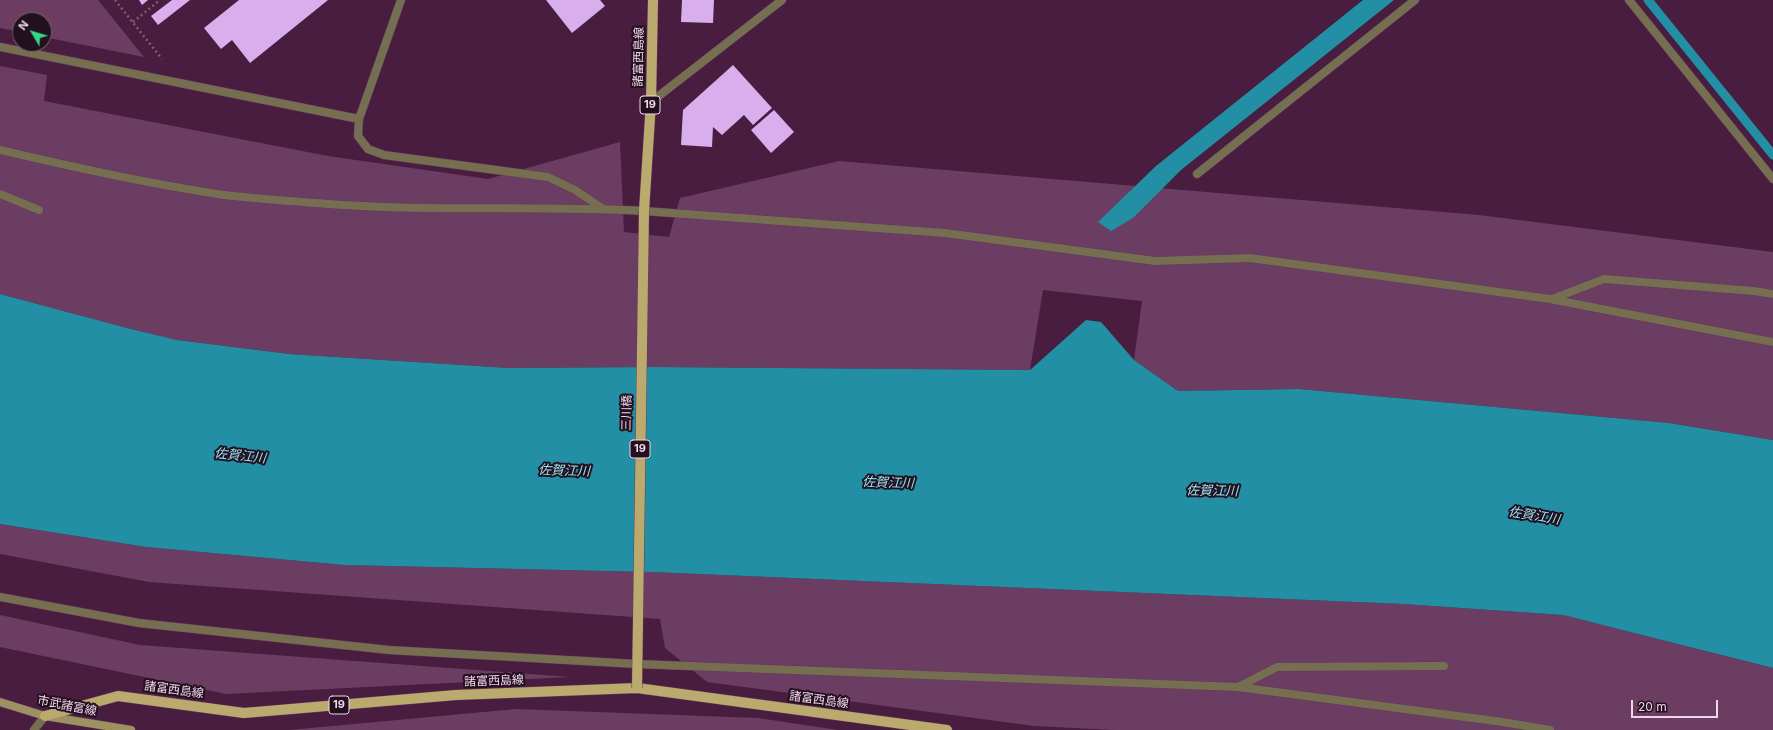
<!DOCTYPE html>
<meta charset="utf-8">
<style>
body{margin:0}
#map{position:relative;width:1773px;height:730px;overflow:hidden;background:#481d40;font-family:Inter,sans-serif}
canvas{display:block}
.north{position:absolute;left:12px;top:12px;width:40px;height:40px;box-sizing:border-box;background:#23101f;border:1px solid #755f70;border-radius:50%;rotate:308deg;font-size:11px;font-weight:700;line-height:16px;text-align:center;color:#f1d5ea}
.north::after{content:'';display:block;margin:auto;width:14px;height:18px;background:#32d882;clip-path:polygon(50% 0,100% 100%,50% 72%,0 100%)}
.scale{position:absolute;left:1631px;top:700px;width:87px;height:18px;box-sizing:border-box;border:2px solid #f1d5ea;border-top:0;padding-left:5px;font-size:12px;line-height:14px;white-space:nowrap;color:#f1d5ea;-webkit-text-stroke:3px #23101f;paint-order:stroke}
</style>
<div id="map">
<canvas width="1773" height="730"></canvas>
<div class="north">N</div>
<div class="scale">20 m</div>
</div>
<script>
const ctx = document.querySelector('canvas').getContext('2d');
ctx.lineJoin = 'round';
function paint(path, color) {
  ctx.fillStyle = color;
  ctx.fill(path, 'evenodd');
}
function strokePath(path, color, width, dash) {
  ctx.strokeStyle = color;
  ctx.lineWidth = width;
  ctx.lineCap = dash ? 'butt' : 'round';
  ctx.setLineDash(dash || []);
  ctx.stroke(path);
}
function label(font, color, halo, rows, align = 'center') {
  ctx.font = font + ' Inter,"Noto Sans JP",sans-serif';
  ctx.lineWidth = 4;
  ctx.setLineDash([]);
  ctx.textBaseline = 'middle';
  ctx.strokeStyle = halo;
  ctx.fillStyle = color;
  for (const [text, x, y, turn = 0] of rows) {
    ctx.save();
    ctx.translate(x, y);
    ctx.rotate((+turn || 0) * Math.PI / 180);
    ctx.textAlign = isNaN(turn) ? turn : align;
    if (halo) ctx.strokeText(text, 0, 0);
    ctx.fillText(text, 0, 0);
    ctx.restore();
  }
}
const green = new Path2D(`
 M 0,0 L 98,0 L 144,57 L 44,37 L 44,20 L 20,20 L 20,32 L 0,28 Z
 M 0,66 L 47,75 L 44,101 L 328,156 L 488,179 L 620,142 L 624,232 L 669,237 L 680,198 L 839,161 L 1479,215 L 1773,252 L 1773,440 L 1669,423 L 1299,389 L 1178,391 L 1134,360 L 1142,301 L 1043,290 L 1030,370 L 653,367 L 508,368 L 289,354 L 177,340 L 127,328 L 0,294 Z
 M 0,524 L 146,547 L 344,565 L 651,572 L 1403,604 L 1563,615 L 1773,668 L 1773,730 L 1114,730 L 1034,726 L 707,682 L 665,648 L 660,619 L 149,582 L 0,554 Z
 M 0,615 L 140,645 L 570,677 L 226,694 L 0,647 Z
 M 516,709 L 758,718 L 838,730 L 289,730 Z`);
const water = new Path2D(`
 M 1363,0 L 1394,0 L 1181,170 L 1133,218 L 1111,231 L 1098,222 L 1156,166 Z
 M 0,294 L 127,328 L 177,340 L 289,354 L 508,368 L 653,367 L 1030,370 L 1086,320 L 1101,322 L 1134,360 L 1178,391 L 1299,389 L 1669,423 L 1773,440 L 1773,668 L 1563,615 L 1403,604 L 651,572 L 344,565 L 146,547 L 0,524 Z`);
const stream = new Path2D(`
 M 1648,0 L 1773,155`);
const building = new Path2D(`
 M 139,0 L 148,0 L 142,5 Z
 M 172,0 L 190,0 L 158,25 L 151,16 Z
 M 239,0 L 328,0 L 250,63 L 232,40 L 221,49 L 204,28 Z
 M 546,0 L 600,0 L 605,6 L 572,33 Z
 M 682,0 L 714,0 L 713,23 L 681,22 Z
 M 733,65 L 772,108 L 753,125 L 744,115 L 722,135 L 713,127 L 712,147 L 681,145 L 683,110 Z
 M 774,110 L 794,132 L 771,153 L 751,130 Z`);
const path = new Path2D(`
 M 115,0 L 162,59
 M 133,22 L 160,0`);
const lane = new Path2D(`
 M 0,194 L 39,210
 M 0,597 L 139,623 L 389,650 L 637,664 L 1238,687 L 1503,722 L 1550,730
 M 1238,687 L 1277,667 L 1444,666`);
const street = new Path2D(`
 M 401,0 L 359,119 L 358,136 L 368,149 L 384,155 L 548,177 L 575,190 L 602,208
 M 1629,0 L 1773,179
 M 0,47 L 359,119
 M 651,102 L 782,0
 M 0,150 C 72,167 144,183 217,194 C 253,199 291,201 328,204 C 433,212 538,205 644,211 L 945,233 L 1155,261 L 1250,258 L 1550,299 L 1773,342
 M 1197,174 L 1415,0
 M 1552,299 L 1604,279 L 1754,291 L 1773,294
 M 34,730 L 45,716`);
const secondary = new Path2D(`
 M 0,702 L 45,716 L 131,730`);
const primary = new Path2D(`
 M 644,211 L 651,102 L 653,0
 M 45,716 L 118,696 L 244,713 L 456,695 L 637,688 L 947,730`);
const primaryBridge = new Path2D(`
 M 637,688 L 644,211`);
const shields = [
 [650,105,20],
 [640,449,20],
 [339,705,20]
];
const shieldNames = [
 ["19",650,105],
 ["19",640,449],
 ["19",339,705]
];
const streetNames = [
 ["諸富西島線",639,57,-89],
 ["三川橋",627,413,-89],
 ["諸富西島線",494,681,-2],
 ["諸富西島線",174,690,8],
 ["諸富西島線",819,700,8],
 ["市武諸富線",67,706,11]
];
const waterNames = [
 ["佐賀江川",240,456,6],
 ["佐賀江川",564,471,2],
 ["佐賀江川",888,483,2],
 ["佐賀江川",1212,491,1],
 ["佐賀江川",1534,516,9]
];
paint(green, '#6b3d62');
paint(water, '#228fa5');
strokePath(stream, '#228fa5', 9);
paint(building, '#d9aeed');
strokePath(lane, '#633a5b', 9);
strokePath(street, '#633a5b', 9);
strokePath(secondary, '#633a5b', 9);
strokePath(primary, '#633a5b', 11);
strokePath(path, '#815b79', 2.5, [2, 3]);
strokePath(lane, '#766e51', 8);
strokePath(street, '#766e51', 8);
strokePath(secondary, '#9d9061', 8);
strokePath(primary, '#bbaa6d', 10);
strokePath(primaryBridge, '#633a5b', 11, []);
strokePath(primaryBridge, '#bbaa6d', 10);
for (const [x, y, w] of shields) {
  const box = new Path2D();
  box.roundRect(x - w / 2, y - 9, w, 18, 3);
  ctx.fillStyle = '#23101f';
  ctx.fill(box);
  strokePath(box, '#f1d5ea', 1);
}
label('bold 11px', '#f1d5ea', null, shieldNames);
label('12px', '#f1d5ea', '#23101f', streetNames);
label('italic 13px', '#9ae4f5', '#23101f', waterNames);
</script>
